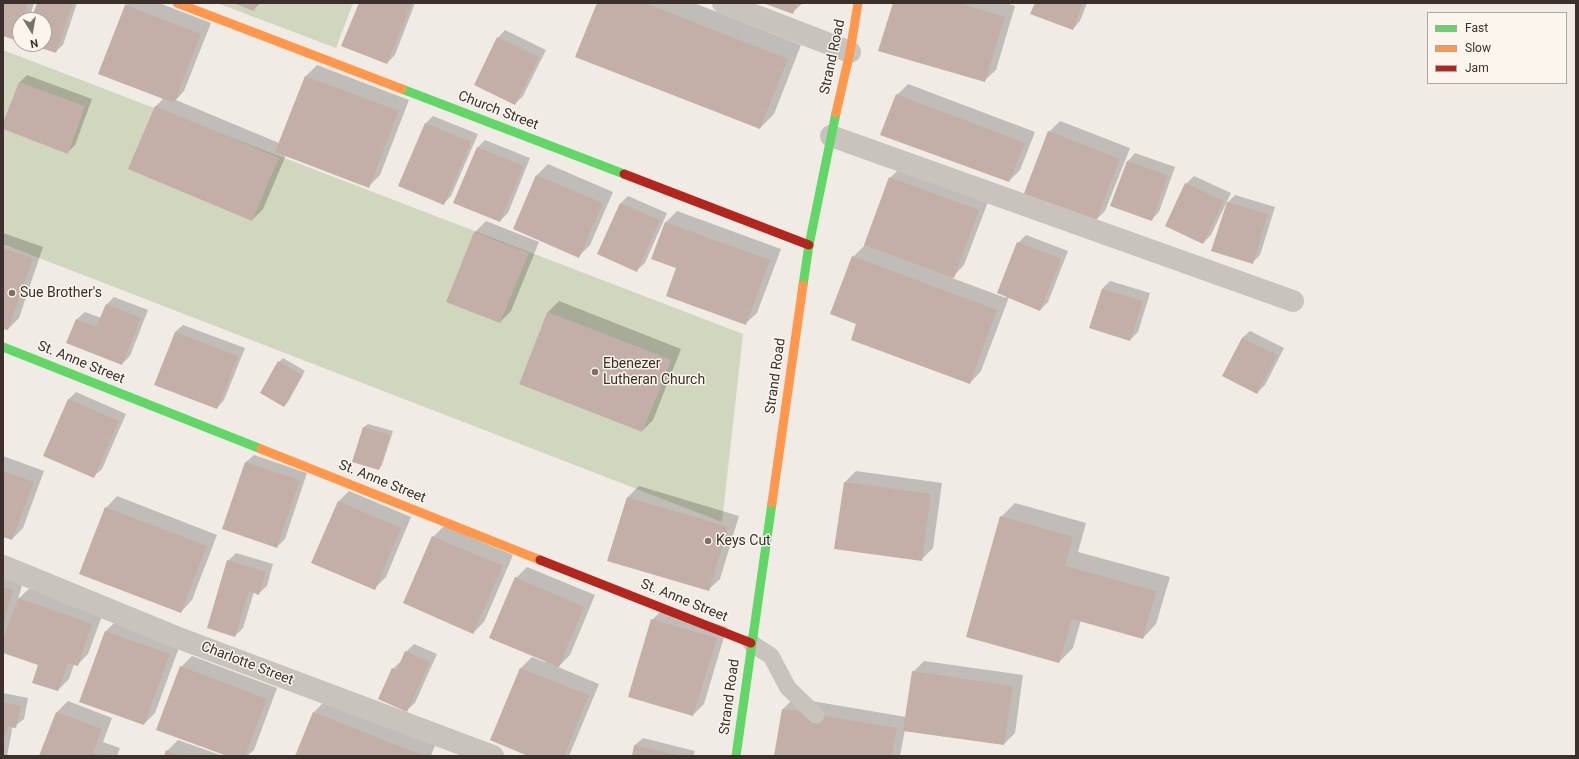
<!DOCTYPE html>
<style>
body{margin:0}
#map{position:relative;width:1579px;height:759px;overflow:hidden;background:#f0ebe5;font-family:Roboto,sans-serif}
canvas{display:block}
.frame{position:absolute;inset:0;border:4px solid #3b302b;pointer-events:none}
.legend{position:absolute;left:1427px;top:12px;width:140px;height:72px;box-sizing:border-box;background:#fbf5ee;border:1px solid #aea6a0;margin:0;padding:5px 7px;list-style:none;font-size:12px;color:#3b302b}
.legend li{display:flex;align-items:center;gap:8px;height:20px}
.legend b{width:20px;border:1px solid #aea6a0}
.north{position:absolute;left:12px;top:12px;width:40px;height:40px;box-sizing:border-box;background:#fbf5ee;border:1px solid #aea6a0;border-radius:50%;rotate:169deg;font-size:11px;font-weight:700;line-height:16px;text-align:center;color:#3b302b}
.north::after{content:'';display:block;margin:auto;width:14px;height:18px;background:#7a716c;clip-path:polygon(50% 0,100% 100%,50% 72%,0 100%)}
</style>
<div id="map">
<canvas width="1579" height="759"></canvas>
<div class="frame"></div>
<ul class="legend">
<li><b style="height:5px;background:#63d668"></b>Fast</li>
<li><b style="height:5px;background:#ff974d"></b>Slow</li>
<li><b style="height:5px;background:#b3261e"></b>Jam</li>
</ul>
<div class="north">N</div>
</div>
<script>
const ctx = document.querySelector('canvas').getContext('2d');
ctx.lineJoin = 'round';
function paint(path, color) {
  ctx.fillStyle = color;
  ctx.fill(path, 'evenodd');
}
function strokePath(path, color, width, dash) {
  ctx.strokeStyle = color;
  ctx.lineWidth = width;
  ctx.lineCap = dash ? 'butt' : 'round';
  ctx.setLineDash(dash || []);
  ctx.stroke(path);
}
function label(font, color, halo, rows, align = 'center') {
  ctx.font = font + ' Roboto,sans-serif';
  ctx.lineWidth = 3;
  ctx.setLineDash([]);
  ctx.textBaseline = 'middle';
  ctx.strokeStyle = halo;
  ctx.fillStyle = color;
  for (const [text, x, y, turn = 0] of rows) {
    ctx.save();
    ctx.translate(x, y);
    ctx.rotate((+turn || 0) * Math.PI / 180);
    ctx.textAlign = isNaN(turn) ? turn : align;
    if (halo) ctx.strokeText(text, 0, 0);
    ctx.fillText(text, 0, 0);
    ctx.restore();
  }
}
const green = new Path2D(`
 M 217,3 L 353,3 L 336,48 Z
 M 3,50 L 743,334 L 722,522 L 3,244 ZM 547,312 L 671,360 L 642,432 L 519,384 Z`);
const shadow = new Path2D(`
 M 3,3 L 34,3 L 29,20 L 20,20 L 20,34 L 15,39 L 3,35 Z
 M 38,3 L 77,3 L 63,45 L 55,52 L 31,44 L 44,44 L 44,20 L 32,20 Z
 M 128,3 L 159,3 L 211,23 L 184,91 L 176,100 L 279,143 L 306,76 L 317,65 L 409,100 L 380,175 L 369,186 L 286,155 L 263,209 L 252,220 L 155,107 L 164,98 L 125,5 Z
 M 236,3 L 260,3 L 253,10 Z
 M 360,3 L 415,3 L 395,55 L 387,63 Z
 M 598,3 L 694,3 L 801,45 L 774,114 L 760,128 Z
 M 766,3 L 803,3 L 793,12 Z
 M 894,3 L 1006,3 L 1015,6 L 996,70 L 984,81 Z
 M 1036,3 L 1087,3 L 1080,21 L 1073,29 Z
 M 505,30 L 546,50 L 523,96 L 515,104 L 498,38 Z
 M 27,75 L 92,99 L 75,145 L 68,152 L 3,128 L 20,82 Z
 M 908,84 L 1035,132 L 1020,170 L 1009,181 L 897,95 Z
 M 433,116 L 478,134 L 451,196 L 444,203 L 426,123 Z
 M 1060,121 L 1130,148 L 1105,211 L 1094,222 L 1049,132 Z
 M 485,140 L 530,158 L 508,213 L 500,221 L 455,202 L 478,147 Z
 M 1135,153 L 1175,167 L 1159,212 L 1152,219 L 1112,205 L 1128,161 Z
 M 548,164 L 613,192 L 590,245 L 579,256 L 537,175 Z
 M 901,167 L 989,199 L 964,265 L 952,278 L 1006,298 L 1018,243 L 1026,235 L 1068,251 L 1048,302 L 1040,310 L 1009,297 L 981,371 L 970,383 L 858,323 L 853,257 L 864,246 L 890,178 Z
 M 1194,176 L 1231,193 L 1211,235 L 1203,243 L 1186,184 Z
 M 1235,195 L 1275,207 L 1260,255 L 1252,263 L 1226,204 Z
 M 628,196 L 667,213 L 645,263 L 637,270 L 621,203 Z
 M 677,211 L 781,249 L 757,313 L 745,324 L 677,268 L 653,258 L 666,222 Z
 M 486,221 L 539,242 L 511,311 L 500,322 L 475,232 Z
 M 3,233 L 43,247 L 19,318 L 8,329 L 3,328 Z
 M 1110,281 L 1150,293 L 1138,332 L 1130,340 L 1090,327 L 1102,289 Z
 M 114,297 L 148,310 L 130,356 L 122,364 L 68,342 L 77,319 L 85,312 L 101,318 L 107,304 Z
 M 559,301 L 681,349 L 653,420 L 642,431 L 520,384 L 548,312 Z
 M 183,325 L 245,348 L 224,400 L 217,408 L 175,332 Z
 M 1250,331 L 1284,348 L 1265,385 L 1257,393 L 1223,376 L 1242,338 Z
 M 283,358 L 305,371 L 288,402 L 284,406 L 261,393 L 279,362 Z
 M 76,392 L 126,414 L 102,469 L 94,476 L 68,400 Z
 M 368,424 L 393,431 L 382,465 L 379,469 L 364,427 Z
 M 254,455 L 307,473 L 285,539 L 277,547 L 223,528 L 246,462 Z
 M 3,456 L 44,471 L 23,528 L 12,539 L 3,535 Z
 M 856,471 L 942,483 L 933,548 L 922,559 L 845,482 Z
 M 639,486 L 739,516 L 720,579 L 708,590 L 628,497 Z
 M 349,491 L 411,517 L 386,577 L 375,588 L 338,502 Z
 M 117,496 L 217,535 L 192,600 L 181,612 L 106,508 Z
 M 1015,503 L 1086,523 L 1078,552 L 1170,577 L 1156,624 L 1143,638 L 1081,620 L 1073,648 L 1059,662 L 1001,517 Z
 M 444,526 L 513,555 L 484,622 L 473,633 L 433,537 Z
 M 236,553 L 273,564 L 267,586 L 259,593 L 254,592 L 243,628 L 235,636 L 228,561 Z
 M 527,567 L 595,595 L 570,655 L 558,667 L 599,684 L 569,756 L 531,756 L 491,740 L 521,668 L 532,657 L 545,662 L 546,661 L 516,578 Z
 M 3,573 L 24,579 L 18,599 L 30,588 L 103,613 L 88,654 L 77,665 L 74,664 L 69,679 L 58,690 L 40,664 L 3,652 Z
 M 663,609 L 727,627 L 704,704 L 693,715 L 652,620 Z
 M 117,620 L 181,642 L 155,713 L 144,724 L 80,701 L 106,631 Z
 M 414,644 L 437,654 L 415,703 L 407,710 L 393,669 L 401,661 L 402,662 L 406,652 Z
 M 192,656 L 277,688 L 254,750 L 247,756 L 229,756 L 181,667 Z
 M 924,661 L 1023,675 L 1015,733 L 1004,744 L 905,730 L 900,756 L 775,756 L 783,709 L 794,698 L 906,717 L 913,672 Z
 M 3,693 L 28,698 L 24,719 L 11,729 L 12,730 L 7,756 L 3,756 Z
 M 68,701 L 112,718 L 103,742 L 120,748 L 117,756 L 40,756 L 57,712 Z
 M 325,701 L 435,745 L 431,756 L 296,756 L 314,712 Z
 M 643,738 L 695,751 L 693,756 L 633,756 L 635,745 Z
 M 178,740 L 223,756 L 165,756 L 167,751 Z`);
const building = new Path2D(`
 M 3,3 L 28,3 L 22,20 L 20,20 L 20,26 L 15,40 L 3,36 Z
 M 37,3 L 73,3 L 56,53 L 29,44 L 44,44 L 44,20 L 31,20 Z
 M 233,3 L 257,3 L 254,11 Z
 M 359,3 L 412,3 L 387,64 L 341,46 Z
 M 597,3 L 645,3 L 788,59 L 760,129 L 575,57 Z
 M 763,3 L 797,3 L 793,14 Z
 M 893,3 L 959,3 L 1005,17 L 985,82 L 878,51 Z
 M 1035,3 L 1083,3 L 1073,30 L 1030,14 Z
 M 125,5 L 201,34 L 174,103 L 98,74 Z
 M 497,37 L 539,57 L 515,105 L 474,85 Z
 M 305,76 L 399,111 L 369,188 L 275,152 Z
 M 19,82 L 85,106 L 68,154 L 3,129 L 3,123 Z
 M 896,94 L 1025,143 L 1009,182 L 880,135 Z
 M 155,106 L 279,158 L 252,221 L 128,169 Z
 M 425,123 L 471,142 L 444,205 L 398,186 Z
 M 1048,131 L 1120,159 L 1095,223 L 1023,196 Z
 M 477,147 L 523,166 L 500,222 L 453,203 Z
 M 1127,161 L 1168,175 L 1152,221 L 1110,206 Z
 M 536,175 L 603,203 L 579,258 L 513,229 Z
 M 889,177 L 979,210 L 954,278 L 864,245 Z
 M 1185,183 L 1224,201 L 1203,244 L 1165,226 Z
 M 1227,202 L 1268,214 L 1253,264 L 1211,251 Z
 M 620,203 L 660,220 L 637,272 L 597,254 Z
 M 665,222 L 770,260 L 746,325 L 666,296 L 676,268 L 651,259 Z
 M 474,232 L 529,253 L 500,323 L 446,302 Z
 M 1017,242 L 1061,259 L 1040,311 L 997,293 Z
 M 3,248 L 33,258 L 8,330 L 3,329 Z
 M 852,256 L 997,310 L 970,384 L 851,340 L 856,324 L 830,314 Z
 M 1102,289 L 1143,301 L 1130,341 L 1089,328 Z
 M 106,304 L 141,318 L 122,365 L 66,343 L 76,319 L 96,327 Z
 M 547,312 L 671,360 L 642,432 L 519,384 Z
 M 175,332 L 238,356 L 217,409 L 154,385 Z
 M 1242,338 L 1277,355 L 1257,394 L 1222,376 Z
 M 278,361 L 302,375 L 284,407 L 260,393 Z
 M 68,399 L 119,421 L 94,478 L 43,456 Z
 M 363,427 L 390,435 L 379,470 L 352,462 Z
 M 245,462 L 300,480 L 277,548 L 222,529 Z
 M 3,471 L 34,482 L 12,540 L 3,537 Z
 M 844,482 L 931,494 L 922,561 L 834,549 Z
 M 627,497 L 728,527 L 709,591 L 607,561 Z
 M 338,501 L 401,528 L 375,590 L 311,563 Z
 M 105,507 L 207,546 L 181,613 L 79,574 Z
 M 1000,516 L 1073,537 L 1065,566 L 1156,591 L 1143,639 L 1072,619 L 1059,663 L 966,637 Z
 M 432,536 L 503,566 L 473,634 L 403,603 Z
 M 227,560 L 266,572 L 259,595 L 249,591 L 235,637 L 207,628 Z
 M 515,577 L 584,607 L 559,667 L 489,638 Z
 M 3,587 L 13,590 L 3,624 Z
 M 18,598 L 92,624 L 78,666 L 68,663 L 58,691 L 32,683 L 38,665 L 3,653 L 3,640 Z
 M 651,619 L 717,638 L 693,716 L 628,697 Z
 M 105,631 L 170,654 L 144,725 L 79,702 Z
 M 405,651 L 430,662 L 407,712 L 378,699 L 392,668 L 397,670 Z
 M 180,666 L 267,699 L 245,756 L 227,756 L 156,730 Z
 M 520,668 L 589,695 L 564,756 L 528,756 L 490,740 Z
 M 912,671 L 1013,686 L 1004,745 L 903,731 Z
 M 3,702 L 21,706 L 16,728 L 8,726 L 6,736 L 3,735 Z
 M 782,709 L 897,728 L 892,756 L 774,756 Z
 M 56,712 L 102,729 L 93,753 L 100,756 L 39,756 Z
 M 313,712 L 424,756 L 295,756 Z
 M 634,745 L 677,755 L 677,756 L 632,756 Z
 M 166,750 L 181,756 L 164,756 Z`);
const lane = new Path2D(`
 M 751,643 L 771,656 L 788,688 L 816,715`);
const street = new Path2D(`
 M 723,3 L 850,52
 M 831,136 L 1293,301
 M 3,566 L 176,637 L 493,756`);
const fast = new Path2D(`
 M 402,89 L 624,174
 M 803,285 L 809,245 L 836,113
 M 3,347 L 261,449
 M 736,756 L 772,503`);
const slow = new Path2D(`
 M 177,3 L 402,89
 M 836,113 L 850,52 L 858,3
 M 261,449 L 540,560
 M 772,503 L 803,285`);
const jam = new Path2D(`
 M 624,174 L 809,245
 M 540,560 L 751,643`);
const markers = [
 [12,293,4,"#7a716c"],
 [595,372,4,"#7a716c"],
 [708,541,4,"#7a716c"]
];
const streetNames = [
 ["Strand Road",833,57,-78],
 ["Church Street",498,111,21],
 ["St. Anne Street",81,363,22],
 ["Strand Road",776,376,-82],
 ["St. Anne Street",382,482,22],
 ["St. Anne Street",684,601,22],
 ["Charlotte Street",247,664,21],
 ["Strand Road",730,697,-82]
];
const poiNames = [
 ["Sue Brother's",20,293],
 ["Ebenezer",603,364],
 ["Lutheran Church",603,380],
 ["Keys Cut",716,541]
];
paint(green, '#d1d6bf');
paint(shadow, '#0003');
paint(building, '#c3afa7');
strokePath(lane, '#c9c3be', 17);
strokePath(street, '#c9c3be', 22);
strokePath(fast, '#63d668', 9);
strokePath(slow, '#ff974d', 9);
strokePath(jam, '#b3261e', 9);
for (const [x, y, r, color] of markers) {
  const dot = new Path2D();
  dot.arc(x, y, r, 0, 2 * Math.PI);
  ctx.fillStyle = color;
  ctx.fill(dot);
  strokePath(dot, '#fbf5ee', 1.5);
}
label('14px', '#3b302b', '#fbf5ee', streetNames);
label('14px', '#3b302b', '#fbf5ee', poiNames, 'left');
</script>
